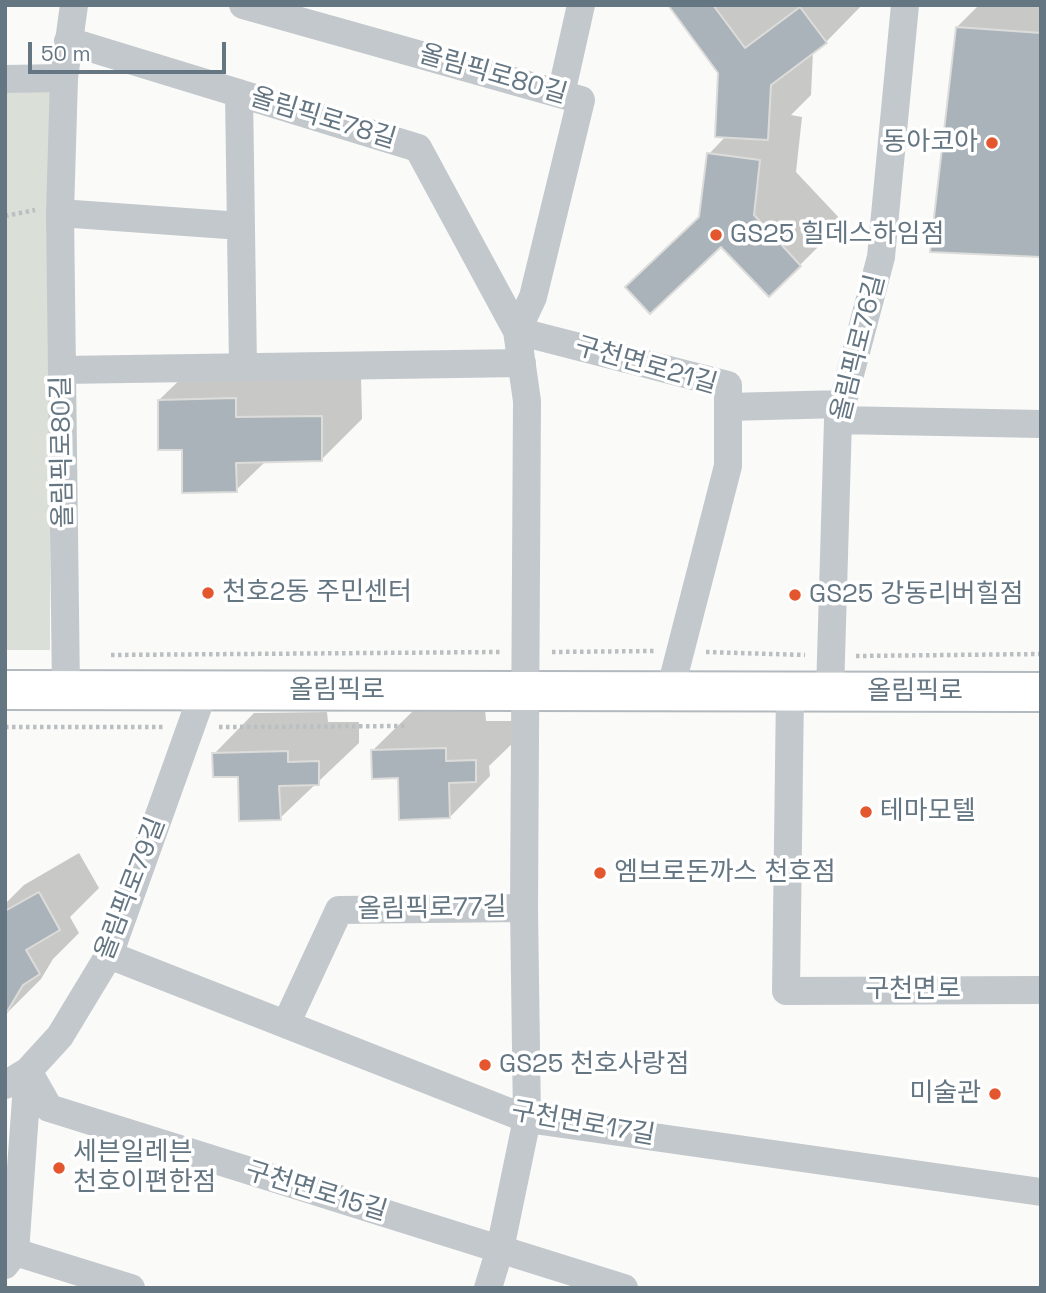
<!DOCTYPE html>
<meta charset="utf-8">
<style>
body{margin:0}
#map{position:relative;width:1046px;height:1293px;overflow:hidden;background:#fafaf8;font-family:"Space Grotesk",sans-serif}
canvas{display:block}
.frame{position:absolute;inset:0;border:7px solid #657683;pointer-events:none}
.scale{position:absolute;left:28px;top:42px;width:198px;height:32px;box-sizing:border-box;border:4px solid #657683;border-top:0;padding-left:9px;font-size:21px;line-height:24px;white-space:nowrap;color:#657683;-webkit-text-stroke:5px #fff;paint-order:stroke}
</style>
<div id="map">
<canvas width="1046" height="1293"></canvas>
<div class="frame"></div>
<div class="scale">50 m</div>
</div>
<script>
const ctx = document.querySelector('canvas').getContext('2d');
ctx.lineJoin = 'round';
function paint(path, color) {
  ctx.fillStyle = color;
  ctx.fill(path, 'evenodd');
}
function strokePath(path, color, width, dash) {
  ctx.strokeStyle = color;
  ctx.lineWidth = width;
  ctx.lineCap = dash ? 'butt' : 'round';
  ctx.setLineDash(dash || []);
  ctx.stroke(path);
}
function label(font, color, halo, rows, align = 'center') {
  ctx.font = font + ' "Space Grotesk","Noto Sans KR",sans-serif';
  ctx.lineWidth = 7;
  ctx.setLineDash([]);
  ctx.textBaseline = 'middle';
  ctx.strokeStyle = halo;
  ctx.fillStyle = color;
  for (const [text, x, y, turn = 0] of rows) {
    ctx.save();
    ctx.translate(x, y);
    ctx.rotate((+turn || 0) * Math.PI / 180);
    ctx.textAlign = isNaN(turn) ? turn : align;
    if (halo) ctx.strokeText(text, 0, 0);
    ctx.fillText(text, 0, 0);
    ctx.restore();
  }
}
const green = new Path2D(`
 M 58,85 L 50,215 L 50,650 L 5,650 L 5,88 Z`);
const shadow = new Path2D(`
 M 670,5 L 862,5 L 826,42 L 813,51 L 811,95 L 791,115 L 802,117 L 796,172 L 843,222 L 800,265 L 721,244 L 627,287 L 701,215 L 709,154 L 726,136 L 720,73 Z
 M 979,5 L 1041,5 L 1041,255 L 957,27 Z
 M 200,360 L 361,376 L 362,419 L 321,460 L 266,461 L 236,490 L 184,449 L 159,400 Z
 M 485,709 L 486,721 L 515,721 L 516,740 L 489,766 L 490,776 L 450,817 L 372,751 L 413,711 Z
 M 327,712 L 328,722 L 359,722 L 359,743 L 280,818 L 240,775 L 214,754 L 254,713 Z
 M 79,853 L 99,888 L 70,917 L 79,933 L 53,959 L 41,979 L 5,1015 L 5,904 L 24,885 Z`);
const building = new Path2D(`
 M 668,5 L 713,5 L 745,48 L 800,7 L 827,43 L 771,85 L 768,140 L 715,137 L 718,73 Z
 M 956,27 L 1041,33 L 1041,257 L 930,252 Z
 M 707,153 L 760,160 L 754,215 L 801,266 L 769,297 L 721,247 L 650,314 L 625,287 L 699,217 Z
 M 236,398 L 236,417 L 322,416 L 322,461 L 236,463 L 237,492 L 182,493 L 182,450 L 158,450 L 158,400 Z
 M 446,748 L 446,761 L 476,760 L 476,782 L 449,783 L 450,818 L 399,820 L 398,778 L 372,779 L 371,750 Z
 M 288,751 L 288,762 L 319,761 L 319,785 L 279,786 L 281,820 L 239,821 L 238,777 L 213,777 L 212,753 Z
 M 39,892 L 60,930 L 26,950 L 40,974 L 23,985 L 5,1015 L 5,911 Z`);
const path = new Path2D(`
 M 5,216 L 35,210
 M 552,652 L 655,651
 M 706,652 L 805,655
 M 111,655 L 501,652
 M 856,656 L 1041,654
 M 5,727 L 165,727
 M 219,727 L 406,726`);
const minor = new Path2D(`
 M 243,5 L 581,100 L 533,297 L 517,331 L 728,385 L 728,466 L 670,691
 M 68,41 L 418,148 L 517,331 L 527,401 L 524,908 L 527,1119 L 500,1249 L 488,1288
 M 5,79 L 64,78
 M 239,93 L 243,367
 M 561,94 L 581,5
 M 60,213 L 241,226
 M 62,370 L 522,363
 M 728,407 L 842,404
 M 838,420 L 1041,424
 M 66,690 L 60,213 L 64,78 L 74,5
 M 790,692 L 786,991 L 1041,990
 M 830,692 L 838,420 L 881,257 L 905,5
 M 109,955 L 527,1119 L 1041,1192
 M 286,1024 L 339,910 L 524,908
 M 28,1071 L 49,1108 L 624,1288
 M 5,1085 L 28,1071 L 60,1036 L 109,955 L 204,690
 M 15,1252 L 131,1288
 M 5,1265 L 15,1252 L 28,1071`);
const secondary = new Path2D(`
 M 5,690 L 1041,692`);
const markers = [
 [992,143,7,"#e4572e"],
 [716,235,7,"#e4572e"],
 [208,593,7,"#e4572e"],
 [795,595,7,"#e4572e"],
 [866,812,7,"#e4572e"],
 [600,873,7,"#e4572e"],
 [485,1065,7,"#e4572e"],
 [995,1094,7,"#e4572e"],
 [59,1168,7,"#e4572e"]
];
const streetNames = [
 ["올림픽로80길",493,75,16],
 ["올림픽로78길",323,119,17],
 ["올림픽로76길",859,348,-76],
 ["구천면로21길",646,366,16],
 ["올림픽로80길",63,452,-91],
 ["올림픽로",337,691],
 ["올림픽로",915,692],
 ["올림픽로79길",131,889,-69],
 ["올림픽로77길",432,909,-1],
 ["구천면로",913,990],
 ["구천면로17길",583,1124,10],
 ["구천면로15길",316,1192,17]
];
const poiNames = [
 ["동아코아",978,143,"right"],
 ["GS25 힐데스하임점",730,235],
 ["천호2동 주민센터",222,593],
 ["GS25 강동리버힐점",809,595],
 ["테마모텔",880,812],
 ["엠브로돈까스 천호점",614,873],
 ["GS25 천호사랑점",499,1065],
 ["미술관",981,1094,"right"],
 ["세븐일레븐",73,1153],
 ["천호이편한점",73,1183]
];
paint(green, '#dadfd7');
paint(shadow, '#0003');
paint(building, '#aab3b9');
strokePath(building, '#dcdcda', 2);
strokePath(secondary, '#b3babf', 42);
strokePath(path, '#bbbfc2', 4.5, [3.5, 3.5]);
strokePath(minor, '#c3c8cc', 28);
strokePath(secondary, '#fff', 38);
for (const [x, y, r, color] of markers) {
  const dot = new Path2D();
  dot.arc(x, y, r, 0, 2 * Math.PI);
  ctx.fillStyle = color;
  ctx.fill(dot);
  strokePath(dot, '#fff', 2.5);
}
label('26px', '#657683', '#fff', streetNames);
label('26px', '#657683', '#fff', poiNames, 'left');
</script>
